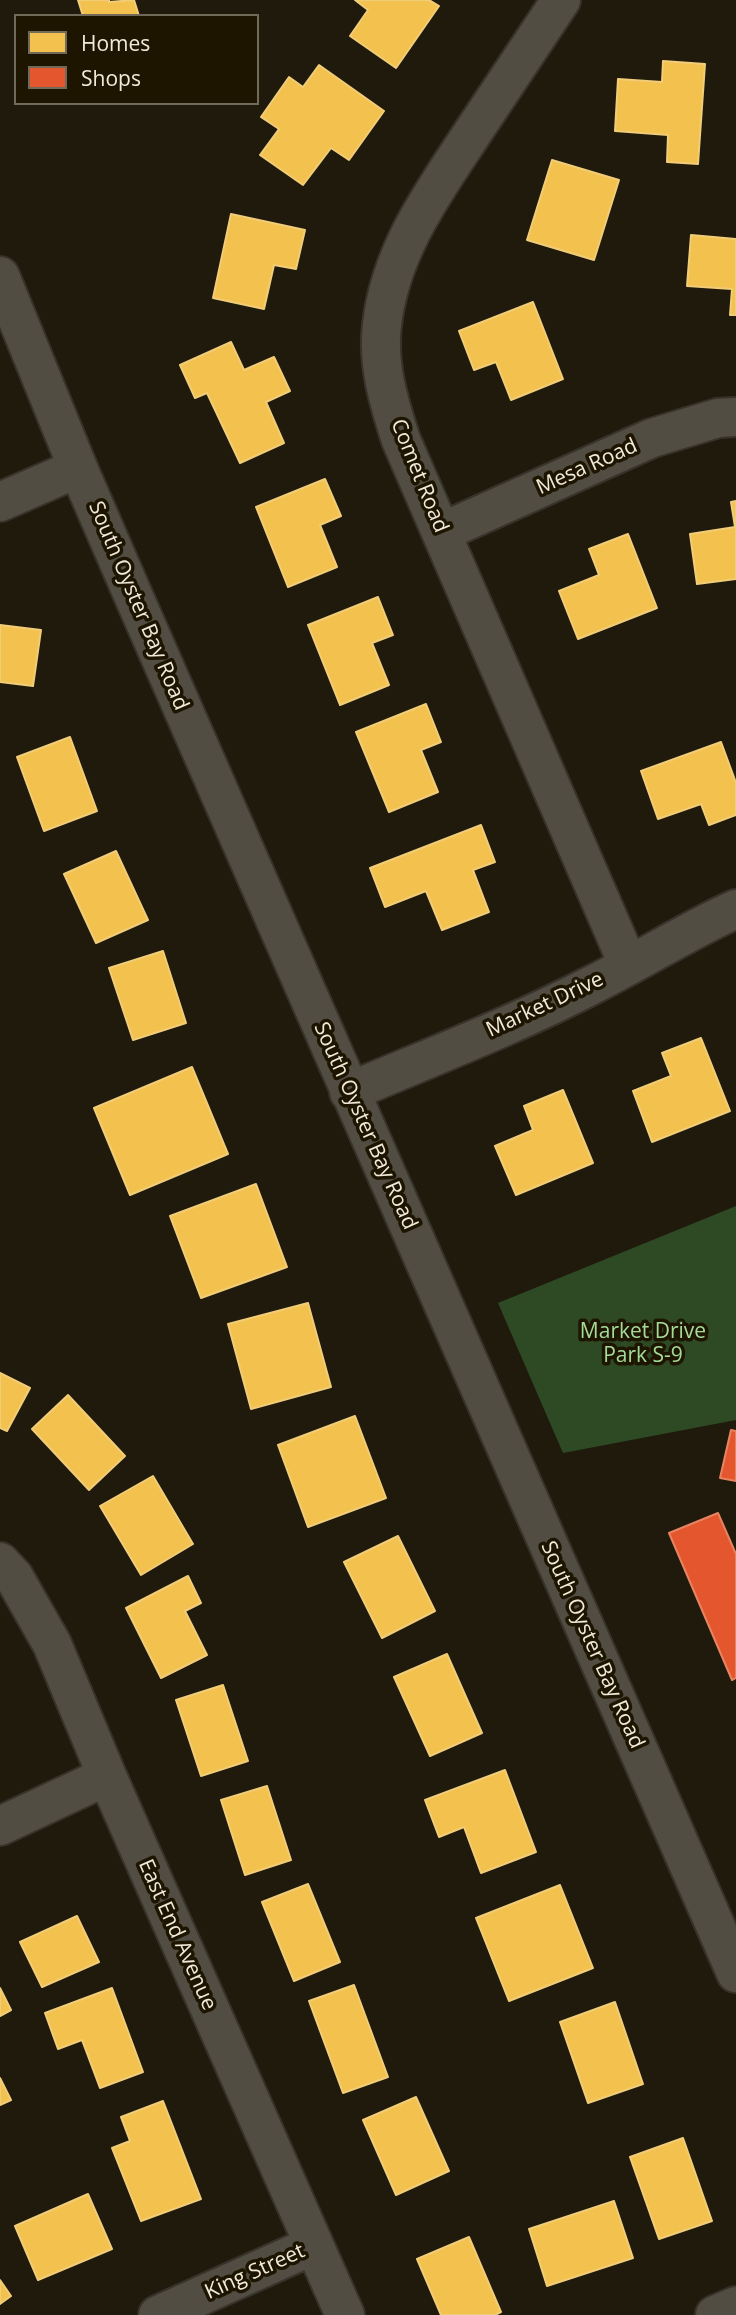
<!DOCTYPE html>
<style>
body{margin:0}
#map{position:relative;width:736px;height:2315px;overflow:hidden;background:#201a0c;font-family:"Open Sans",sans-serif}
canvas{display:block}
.legend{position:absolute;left:14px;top:14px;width:245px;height:91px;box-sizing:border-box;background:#1e1500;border:2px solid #726a58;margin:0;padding:9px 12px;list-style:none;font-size:21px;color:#f1eadb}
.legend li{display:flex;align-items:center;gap:14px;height:35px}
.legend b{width:35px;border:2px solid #726a58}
</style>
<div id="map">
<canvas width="736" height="2315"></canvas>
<ul class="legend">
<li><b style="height:19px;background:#f2c14e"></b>Homes</li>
<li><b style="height:19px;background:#e4572e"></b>Shops</li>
</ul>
</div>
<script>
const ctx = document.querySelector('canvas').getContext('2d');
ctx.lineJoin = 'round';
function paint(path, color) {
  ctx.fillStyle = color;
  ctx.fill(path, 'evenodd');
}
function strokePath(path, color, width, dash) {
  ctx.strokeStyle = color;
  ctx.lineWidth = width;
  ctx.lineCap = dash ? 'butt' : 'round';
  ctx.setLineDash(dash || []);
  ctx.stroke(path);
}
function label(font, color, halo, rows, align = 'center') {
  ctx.font = font + ' "Open Sans",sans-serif';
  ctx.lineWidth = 7;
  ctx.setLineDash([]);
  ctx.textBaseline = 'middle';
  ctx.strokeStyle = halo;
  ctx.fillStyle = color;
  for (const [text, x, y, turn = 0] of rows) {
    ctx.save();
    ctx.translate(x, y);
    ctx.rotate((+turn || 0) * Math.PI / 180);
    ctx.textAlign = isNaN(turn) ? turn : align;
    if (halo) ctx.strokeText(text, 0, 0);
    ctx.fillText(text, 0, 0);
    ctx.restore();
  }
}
const green = new Path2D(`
 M 736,1206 L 736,1420 L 563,1453 L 498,1303 Z`);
const homes = new Path2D(`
 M 78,0 L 109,0 L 109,2 L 134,0 L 139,16 L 83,16 Z
 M 355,0 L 429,0 L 439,6 L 396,68 L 350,36 L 368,10 Z
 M 663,61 L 705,64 L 698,164 L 667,162 L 668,135 L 615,131 L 618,79 L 662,82 Z
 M 319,65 L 384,111 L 349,160 L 331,148 L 303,185 L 260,155 L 279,129 L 261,117 L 289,77 L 303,87 Z
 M 552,160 L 619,180 L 594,260 L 527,240 Z
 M 231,214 L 305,230 L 296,269 L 274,265 L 264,309 L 213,298 Z
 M 691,235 L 736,239 L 736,315 L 730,315 L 732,289 L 687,286 Z
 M 533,302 L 563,379 L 511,400 L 496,362 L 474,370 L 459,331 Z
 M 231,342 L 244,370 L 274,357 L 290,391 L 266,402 L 284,443 L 240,463 L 207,393 L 195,398 L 180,365 Z
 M 325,479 L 341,516 L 320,525 L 337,567 L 288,587 L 256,507 Z
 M 736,501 L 736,579 L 697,584 L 690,534 L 735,527 L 731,502 Z
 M 628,534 L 657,608 L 578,639 L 559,591 L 599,575 L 589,549 Z
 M 378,597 L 393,635 L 372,643 L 389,685 L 340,705 L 308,625 Z
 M 0,625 L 41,630 L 33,686 L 0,682 Z
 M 426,704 L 441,742 L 421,750 L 438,792 L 389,812 L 356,732 Z
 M 70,737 L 97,811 L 44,831 L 17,757 Z
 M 721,742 L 736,783 L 736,815 L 709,825 L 701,804 L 658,819 L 641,771 Z
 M 481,825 L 495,862 L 473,870 L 489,912 L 442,930 L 426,891 L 385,907 L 370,868 Z
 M 116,851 L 148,920 L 96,943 L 64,874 Z
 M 163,951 L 186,1023 L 133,1040 L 109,968 Z
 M 701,1038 L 730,1111 L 652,1142 L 633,1091 L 671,1076 L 662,1053 Z
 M 192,1067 L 228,1154 L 130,1195 L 94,1108 Z
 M 563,1090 L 593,1163 L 516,1195 L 495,1146 L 533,1130 L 524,1106 Z
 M 256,1184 L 287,1267 L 201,1298 L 170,1216 Z
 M 308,1303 L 331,1387 L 251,1409 L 228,1324 Z
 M 0,1373 L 30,1388 L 7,1431 L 0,1428 Z
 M 68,1395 L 125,1456 L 89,1490 L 32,1429 Z
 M 355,1416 L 386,1498 L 308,1527 L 278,1445 Z
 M 153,1476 L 193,1544 L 141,1575 L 100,1506 Z
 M 398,1536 L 435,1611 L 382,1638 L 344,1562 Z
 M 188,1576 L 201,1603 L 185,1611 L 207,1655 L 161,1678 L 126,1608 Z
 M 447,1654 L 482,1733 L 430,1756 L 394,1677 Z
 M 223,1685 L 248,1761 L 201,1776 L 176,1700 Z
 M 505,1770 L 536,1852 L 481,1873 L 464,1827 L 439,1837 L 425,1800 Z
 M 267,1786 L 291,1860 L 245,1875 L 221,1800 Z
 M 308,1884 L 340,1962 L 294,1981 L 262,1902 Z
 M 560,1885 L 593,1968 L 509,2001 L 476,1918 Z
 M 77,1916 L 99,1962 L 42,1987 L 20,1942 Z
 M 354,1985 L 388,2077 L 343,2093 L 309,2001 Z
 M 0,1988 L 11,2010 L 0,2016 Z
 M 112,1988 L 143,2072 L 100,2088 L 82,2040 L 58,2049 L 45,2013 Z
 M 615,2002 L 643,2084 L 588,2103 L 560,2022 Z
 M 0,2078 L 11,2100 L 0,2105 Z
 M 416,2097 L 449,2171 L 396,2195 L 363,2120 Z
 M 163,2101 L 201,2199 L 141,2221 L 112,2148 L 130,2141 L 121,2117 Z
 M 683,2138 L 712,2221 L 659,2239 L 630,2157 Z
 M 88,2194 L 112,2249 L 38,2280 L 15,2226 Z
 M 614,2201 L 633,2258 L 547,2286 L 529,2229 Z
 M 469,2237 L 501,2312 L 495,2315 L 441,2315 L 417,2259 Z
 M 0,2280 L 11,2296 L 0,2304 Z`);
const shops = new Path2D(`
 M 731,1430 L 736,1431 L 736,1481 L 720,1478 Z
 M 718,1513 L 736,1554 L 736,1678 L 732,1680 L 669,1533 Z`);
const street = new Path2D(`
 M 561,0 C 532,43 504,86 475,129 C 435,190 390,250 382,325 C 377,364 389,403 401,440 L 628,964
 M 0,502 L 78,468
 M 442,532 L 652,438 L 718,418 L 736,417
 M 349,1092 C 431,1057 515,1025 594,984 C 642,960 687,931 736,909
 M 0,1562 L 14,1577 L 52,1644 L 107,1776 L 345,2315
 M 0,1826 L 107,1776
 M 158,2315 L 314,2245
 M 715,2315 L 736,2306`);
const secondary = new Path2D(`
 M 0,276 L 78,468 L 130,588 L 736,1973`);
const streetNames = [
 ["Mesa Road",587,467,-24],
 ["Comet Road",419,476,68],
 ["South Oyster Bay Road",138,606,67],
 ["Market Drive",545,1005,-25],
 ["South Oyster Bay Road",365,1126,66],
 ["South Oyster Bay Road",592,1645,66],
 ["East End Avenue",177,1935,66],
 ["King Street",255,2272,-24]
];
const parkNames = [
 ["Market Drive",643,1332],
 ["Park S-9",643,1356]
];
paint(green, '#2e4a25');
paint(homes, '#f2c14e');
strokePath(homes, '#f2cd78', 2);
paint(shops, '#e4572e');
strokePath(shops, '#e88362', 2);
strokePath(street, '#37332b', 42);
strokePath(secondary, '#37332b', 42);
strokePath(street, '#514d43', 38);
strokePath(secondary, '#514d43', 38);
label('21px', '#f1eadb', '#1e1500', streetNames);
label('21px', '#a3dc98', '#1e1500', parkNames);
</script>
